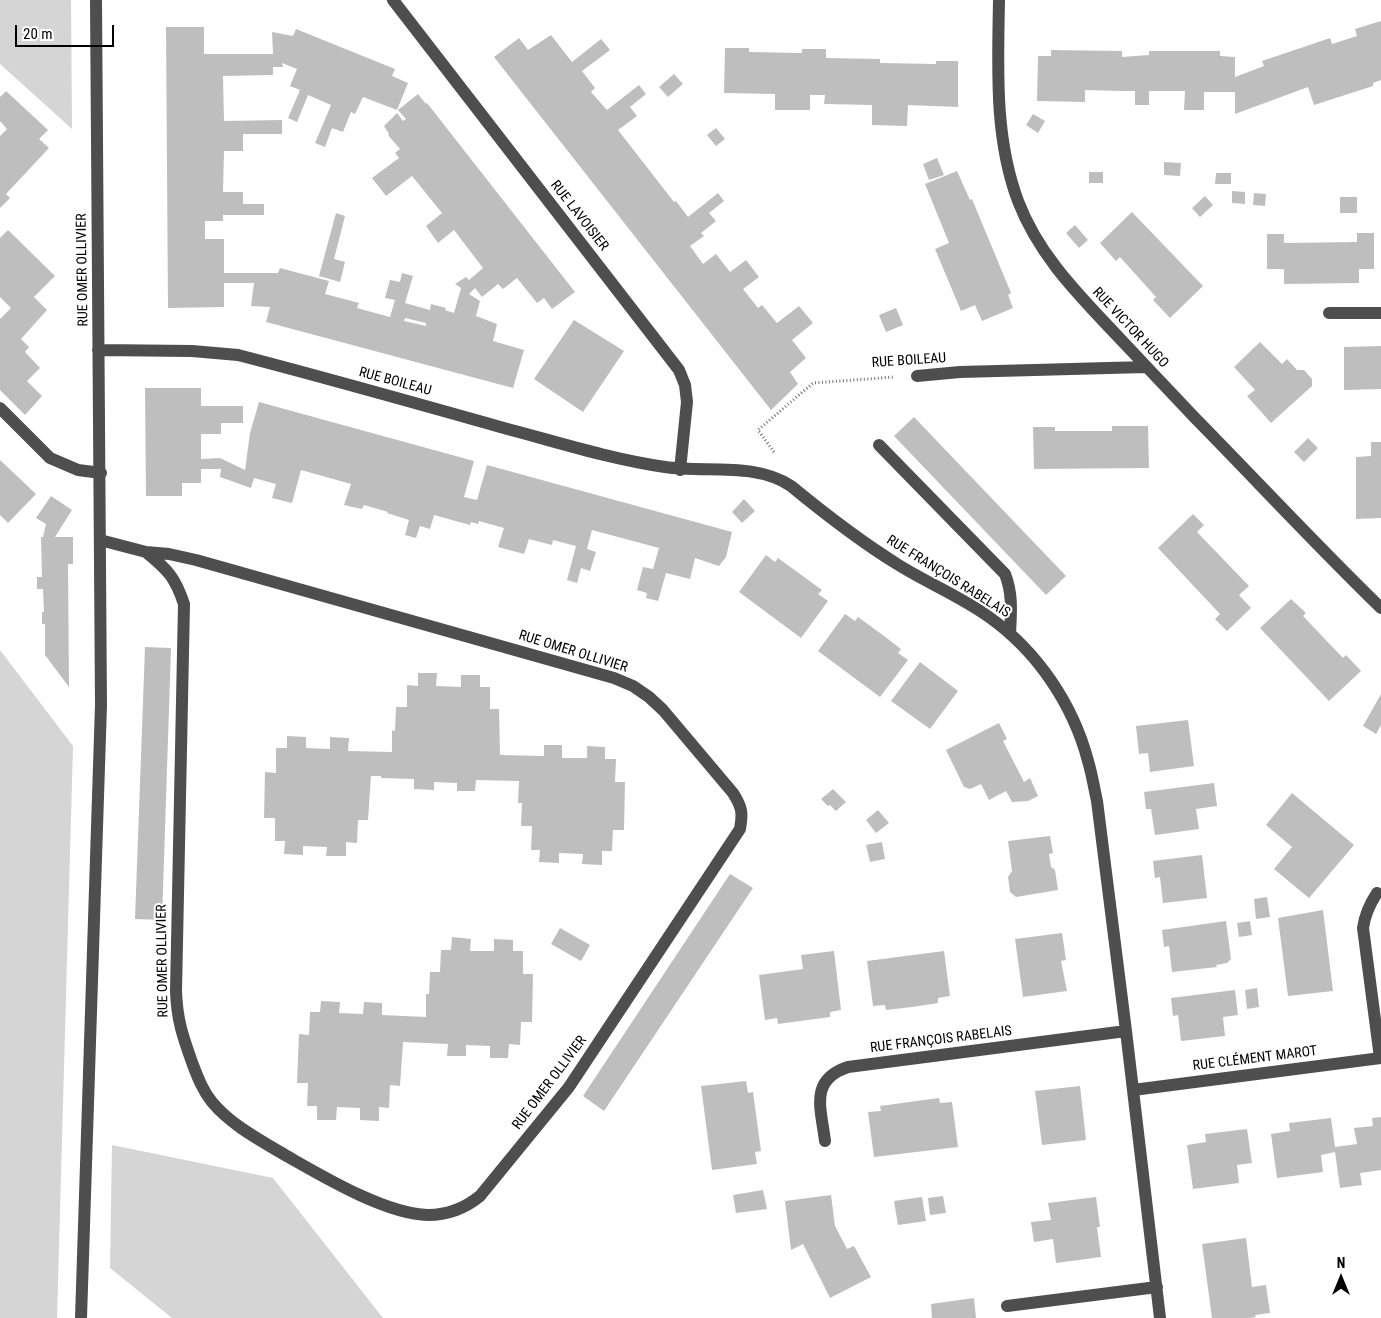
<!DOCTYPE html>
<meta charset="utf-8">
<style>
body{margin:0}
#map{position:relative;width:1381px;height:1318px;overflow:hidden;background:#fff;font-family:"Roboto Condensed",sans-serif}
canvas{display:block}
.north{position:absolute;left:1316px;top:1253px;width:50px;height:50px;-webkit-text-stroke:4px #fff;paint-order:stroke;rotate:0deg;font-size:14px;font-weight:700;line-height:20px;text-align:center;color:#000}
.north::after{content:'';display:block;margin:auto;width:18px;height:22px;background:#000;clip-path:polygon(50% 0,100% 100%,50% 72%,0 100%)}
.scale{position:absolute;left:15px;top:25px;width:99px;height:22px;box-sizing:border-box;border:2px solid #000;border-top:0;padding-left:6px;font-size:15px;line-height:18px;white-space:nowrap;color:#000;-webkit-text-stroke:4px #fff;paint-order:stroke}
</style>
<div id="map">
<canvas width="1381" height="1318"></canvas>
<div class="north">N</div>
<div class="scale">20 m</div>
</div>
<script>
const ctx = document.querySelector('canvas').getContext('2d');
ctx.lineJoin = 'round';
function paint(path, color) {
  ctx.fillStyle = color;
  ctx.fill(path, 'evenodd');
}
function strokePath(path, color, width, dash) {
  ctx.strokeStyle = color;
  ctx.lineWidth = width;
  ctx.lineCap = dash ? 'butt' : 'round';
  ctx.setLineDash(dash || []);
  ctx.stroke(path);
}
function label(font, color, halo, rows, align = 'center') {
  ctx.font = font + ' "Roboto Condensed",sans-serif';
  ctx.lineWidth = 4;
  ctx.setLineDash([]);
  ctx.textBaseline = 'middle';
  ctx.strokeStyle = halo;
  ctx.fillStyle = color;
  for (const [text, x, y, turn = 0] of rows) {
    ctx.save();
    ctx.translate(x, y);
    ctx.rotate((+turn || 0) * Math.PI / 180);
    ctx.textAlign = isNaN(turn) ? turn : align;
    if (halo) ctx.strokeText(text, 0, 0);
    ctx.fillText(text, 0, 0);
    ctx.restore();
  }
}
const green = new Path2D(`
 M 0,0 L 71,0 L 72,129 L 0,64 Z
 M 0,650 L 73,746 L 57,1318 L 0,1318 Z
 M 112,1145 L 273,1178 L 383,1318 L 172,1318 L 110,1268 Z`);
const building = new Path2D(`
 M 1381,21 L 1381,80 L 1373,83 L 1373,86 L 1314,105 L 1308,87 L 1235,114 L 1235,92 L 1204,92 L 1204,110 L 1184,110 L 1185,91 L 1149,91 L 1149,105 L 1135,105 L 1135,91 L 1121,91 L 1085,90 L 1085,102 L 1037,101 L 1038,56 L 1051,56 L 1051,50 L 1122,51 L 1122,57 L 1149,55 L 1149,51 L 1220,51 L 1220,56 L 1235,57 L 1235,77 L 1264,66 L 1262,61 L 1330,38 L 1332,44 L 1357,36 L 1355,29 Z
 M 166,27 L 204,27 L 204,54 L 273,54 L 272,32 L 293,36 L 296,29 L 395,69 L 392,76 L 408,83 L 397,110 L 363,97 L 355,114 L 351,112 L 343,132 L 332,128 L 325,147 L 315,143 L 331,105 L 308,95 L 297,122 L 288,118 L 300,90 L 290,86 L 297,69 L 282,63 L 283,67 L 273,67 L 273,75 L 223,76 L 224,121 L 282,120 L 282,134 L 243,134 L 243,151 L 224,151 L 223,192 L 243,192 L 243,204 L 264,204 L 264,215 L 223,215 L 223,221 L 205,221 L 205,239 L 224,239 L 224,273 L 278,273 L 280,268 L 329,281 L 325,294 L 359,303 L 357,308 L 390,317 L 395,300 L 385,298 L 390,280 L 400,282 L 402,273 L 413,276 L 405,303 L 430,310 L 431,304 L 446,308 L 445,310 L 454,313 L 461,288 L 455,284 L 466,277 L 469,280 L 483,268 L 454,230 L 438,243 L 426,226 L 442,213 L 412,176 L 386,196 L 372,178 L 399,158 L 395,153 L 400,149 L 388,135 L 389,134 L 384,126 L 397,113 L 403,121 L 406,119 L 398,110 L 418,94 L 426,104 L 427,103 L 575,292 L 552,309 L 544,298 L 537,303 L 517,278 L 503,289 L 498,284 L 482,297 L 475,288 L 469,294 L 480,301 L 476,316 L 497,324 L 493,341 L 524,350 L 513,388 L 266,322 L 270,307 L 251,306 L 254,283 L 224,283 L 224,307 L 168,308 ZM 405,318 L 426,323 L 426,326 L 404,321 Z
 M 551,35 L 572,62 L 601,39 L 610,50 L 582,71 L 595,88 L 591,92 L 607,110 L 639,85 L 646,94 L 630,107 L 637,116 L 618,130 L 674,202 L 676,201 L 688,217 L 718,193 L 724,201 L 709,213 L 716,221 L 701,233 L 704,236 L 690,246 L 703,264 L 716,254 L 730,272 L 746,260 L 759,277 L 743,289 L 758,308 L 762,305 L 777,323 L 799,306 L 813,323 L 792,340 L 806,358 L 790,372 L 798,384 L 771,410 L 494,57 L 519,38 L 528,50 Z
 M 725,48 L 749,48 L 749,52 L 802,53 L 802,49 L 826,49 L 826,58 L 880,59 L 880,63 L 936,64 L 936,61 L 958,61 L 958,107 L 908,105 L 907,126 L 872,125 L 872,105 L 824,104 L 825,95 L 810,95 L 810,110 L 775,110 L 775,94 L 724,93 Z
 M 674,74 L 683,84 L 668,97 L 659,87 Z
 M 6,91 L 48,130 L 39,139 L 49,148 L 6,194 L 10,198 L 0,208 L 0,136 L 7,129 L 0,121 L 0,97 Z
 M 1033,114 L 1045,121 L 1038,133 L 1026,125 Z
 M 716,128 L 725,139 L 716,146 L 707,135 Z
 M 937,158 L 944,175 L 929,180 L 923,164 Z
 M 1164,162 L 1181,163 L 1180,176 L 1164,175 Z
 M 957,171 L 970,200 L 972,199 L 1011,293 L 1008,295 L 1013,308 L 982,321 L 975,305 L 961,311 L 935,249 L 949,243 L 925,184 Z
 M 1089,172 L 1103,172 L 1103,183 L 1089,183 Z
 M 1216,173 L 1231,173 L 1231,184 L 1215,184 Z
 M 1232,191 L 1245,192 L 1245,204 L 1232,203 Z
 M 1254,193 L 1266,194 L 1265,206 L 1253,205 Z
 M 1205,196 L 1213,205 L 1200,217 L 1192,208 Z
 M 1340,197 L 1357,197 L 1357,213 L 1340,213 Z
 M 1132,212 L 1203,286 L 1170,318 L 1153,300 L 1156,297 L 1120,257 L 1116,261 L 1100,243 Z
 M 336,213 L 345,216 L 334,259 L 345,262 L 340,282 L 319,276 Z
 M 1075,225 L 1088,240 L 1079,248 L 1066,233 Z
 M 8,230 L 55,276 L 34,297 L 47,310 L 21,339 L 29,347 L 25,352 L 40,368 L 27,381 L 42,396 L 25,415 L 0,390 L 0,319 L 11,308 L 0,297 L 0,238 Z
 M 1357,233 L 1374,233 L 1374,269 L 1359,269 L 1359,283 L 1284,284 L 1284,269 L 1267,269 L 1267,234 L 1284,234 L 1284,243 L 1357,242 Z
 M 896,308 L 903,325 L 886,332 L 879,315 Z
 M 574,320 L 624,351 L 583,412 L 534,379 Z
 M 1260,342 L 1282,364 L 1287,359 L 1297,370 L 1304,370 L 1312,379 L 1312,386 L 1271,423 L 1247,396 L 1255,390 L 1234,367 Z
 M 1381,346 L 1381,389 L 1344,390 L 1344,347 Z
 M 145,388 L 201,388 L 201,406 L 243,406 L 243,423 L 221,423 L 221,434 L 201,434 L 201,459 L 220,458 L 245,470 L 250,433 L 259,402 L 474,461 L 464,497 L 477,500 L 487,465 L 732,532 L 726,557 L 719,566 L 695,558 L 690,579 L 666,573 L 658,601 L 646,598 L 647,593 L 637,590 L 643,567 L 653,569 L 659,548 L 592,530 L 587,549 L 596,552 L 590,571 L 581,568 L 577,583 L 567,580 L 576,546 L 553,540 L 552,545 L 529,539 L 524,554 L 498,547 L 504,528 L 479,521 L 478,524 L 471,522 L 470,525 L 434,515 L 430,529 L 420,526 L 416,538 L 405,535 L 409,520 L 387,513 L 388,512 L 364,505 L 362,509 L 344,505 L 351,484 L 301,470 L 292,503 L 272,498 L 276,484 L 254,478 L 251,488 L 220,477 L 221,469 L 201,469 L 201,483 L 182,483 L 182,496 L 146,496 Z
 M 914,417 L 1066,576 L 1046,595 L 894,436 Z
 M 1112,426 L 1148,426 L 1149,468 L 1034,469 L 1033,427 L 1055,427 L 1055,431 L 1112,431 Z
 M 1308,438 L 1318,448 L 1304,462 L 1294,452 Z
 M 1371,442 L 1381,442 L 1381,518 L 1356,519 L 1356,457 L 1371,456 Z
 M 0,460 L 36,494 L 8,523 L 0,515 Z
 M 51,496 L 72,510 L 55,537 L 73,537 L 73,564 L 68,564 L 69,687 L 45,655 L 45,624 L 42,624 L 42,612 L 44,612 L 43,589 L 37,589 L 37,577 L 42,577 L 41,537 L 43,537 L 46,524 L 36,518 Z
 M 744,499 L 755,511 L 742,523 L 732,512 Z
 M 1193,514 L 1204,525 L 1197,532 L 1249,586 L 1239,595 L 1251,608 L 1227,631 L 1215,619 L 1220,614 L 1158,548 Z
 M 766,555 L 775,562 L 778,558 L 822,590 L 818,594 L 828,601 L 801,638 L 739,592 Z
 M 1291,599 L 1306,613 L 1303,616 L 1343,658 L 1346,655 L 1361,671 L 1329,701 L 1260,628 Z
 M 845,614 L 855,621 L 858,617 L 880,633 L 901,649 L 898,653 L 908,660 L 880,697 L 818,651 Z
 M 145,647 L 171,648 L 162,920 L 135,919 Z
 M 920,662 L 958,691 L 930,729 L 891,701 Z
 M 418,673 L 437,673 L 436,686 L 461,687 L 461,675 L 480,675 L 480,687 L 490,687 L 490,709 L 499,709 L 500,755 L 544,756 L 544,745 L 562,745 L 562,758 L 587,758 L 587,746 L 605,747 L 605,759 L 616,759 L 615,782 L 625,782 L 624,830 L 613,830 L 612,851 L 602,851 L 602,865 L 582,864 L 583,854 L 559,853 L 559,863 L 539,862 L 540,850 L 531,850 L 532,826 L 521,826 L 522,803 L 518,803 L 519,781 L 476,780 L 475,791 L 457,791 L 457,783 L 434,782 L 434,790 L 414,789 L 414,779 L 381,778 L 381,776 L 371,776 L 368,820 L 358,820 L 357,843 L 346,842 L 346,856 L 326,856 L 327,847 L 303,846 L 303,855 L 284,854 L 285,841 L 275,841 L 275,818 L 264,818 L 265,772 L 276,773 L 276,748 L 287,748 L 287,736 L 306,737 L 306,748 L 330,749 L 330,737 L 349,738 L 348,751 L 392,752 L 392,730 L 395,731 L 396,707 L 407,707 L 407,685 L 418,686 Z
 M 1381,694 L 1381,725 L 1376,734 L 1363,726 Z
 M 1188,720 L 1194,766 L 1150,772 L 1148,753 L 1139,754 L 1136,726 Z
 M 999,723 L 1007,739 L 1003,741 L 1024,782 L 1030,778 L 1038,796 L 1028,801 L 1012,802 L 1006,791 L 989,800 L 981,784 L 970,789 L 964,787 L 946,750 Z
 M 1214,783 L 1217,806 L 1196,809 L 1199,829 L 1155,835 L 1151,809 L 1146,809 L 1144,792 Z
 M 833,789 L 846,802 L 836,811 L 830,805 L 828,806 L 821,799 Z
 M 1292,793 L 1354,845 L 1309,898 L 1274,869 L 1292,847 L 1266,825 Z
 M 878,810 L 889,823 L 876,833 L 866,820 Z
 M 1050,836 L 1053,853 L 1049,854 L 1051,867 L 1055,870 L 1058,890 L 1016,897 L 1010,892 L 1008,877 L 1012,871 L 1008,841 Z
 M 882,842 L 885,859 L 870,862 L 866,845 Z
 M 1202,855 L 1207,898 L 1163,903 L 1160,877 L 1155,878 L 1153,861 Z
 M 730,874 L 753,888 L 604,1111 L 583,1096 Z
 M 1267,897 L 1270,917 L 1256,919 L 1254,899 Z
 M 1323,910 L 1333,991 L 1288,996 L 1278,918 Z
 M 1226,921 L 1231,959 L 1227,963 L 1216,965 L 1217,967 L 1172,972 L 1169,946 L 1164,947 L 1162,930 Z
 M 1250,921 L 1252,935 L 1239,937 L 1237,923 Z
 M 560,928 L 590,945 L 581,961 L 551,944 Z
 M 1062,933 L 1066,960 L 1061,961 L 1067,991 L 1023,997 L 1015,939 Z
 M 452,937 L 471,939 L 470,951 L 494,951 L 494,939 L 513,940 L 513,951 L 523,951 L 523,974 L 533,974 L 532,1022 L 521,1022 L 520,1045 L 509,1044 L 508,1058 L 490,1058 L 490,1046 L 466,1045 L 466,1056 L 447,1056 L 448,1044 L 403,1042 L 400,1086 L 390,1085 L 389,1108 L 379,1107 L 379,1121 L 360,1120 L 360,1108 L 337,1107 L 336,1120 L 317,1120 L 317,1106 L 307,1106 L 308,1083 L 297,1083 L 299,1034 L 309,1035 L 310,1012 L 320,1012 L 321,1001 L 340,1002 L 339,1013 L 363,1014 L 364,1002 L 382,1003 L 382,1015 L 426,1017 L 426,994 L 429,994 L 430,972 L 440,972 L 441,950 L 451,950 Z
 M 834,951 L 841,1010 L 830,1012 L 830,1017 L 778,1024 L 777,1018 L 765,1020 L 759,975 L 803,969 L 801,955 Z
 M 944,951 L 950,996 L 938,998 L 938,1003 L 912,1007 L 886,1010 L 885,1005 L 873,1006 L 867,961 Z
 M 1257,988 L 1259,1007 L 1247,1009 L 1245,990 Z
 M 1235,990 L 1238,1015 L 1223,1017 L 1225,1036 L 1181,1041 L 1178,1015 L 1173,1016 L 1171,998 Z
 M 746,1081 L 748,1093 L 753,1092 L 761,1151 L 755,1152 L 757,1164 L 712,1170 L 701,1086 Z
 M 1080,1086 L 1086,1140 L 1042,1145 L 1035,1091 Z
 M 939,1098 L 940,1103 L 952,1102 L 958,1147 L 874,1157 L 868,1112 L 881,1111 L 880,1106 Z
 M 1381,1117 L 1381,1170 L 1360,1173 L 1362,1185 L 1340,1188 L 1335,1152 L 1321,1155 L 1323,1172 L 1277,1178 L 1271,1134 L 1290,1131 L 1289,1123 L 1331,1118 L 1335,1147 L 1357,1144 L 1354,1128 L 1373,1126 L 1372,1118 Z
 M 1247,1129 L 1252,1163 L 1237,1165 L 1239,1183 L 1193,1189 L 1187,1145 L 1206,1142 L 1205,1134 Z
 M 763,1190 L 767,1209 L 736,1213 L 733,1195 Z
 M 831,1195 L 835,1226 L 847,1249 L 854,1246 L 871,1277 L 830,1298 L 803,1244 L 791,1250 L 785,1201 Z
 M 943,1196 L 946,1213 L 930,1215 L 928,1198 Z
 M 922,1197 L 926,1221 L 898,1225 L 894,1201 Z
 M 1096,1197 L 1100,1227 L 1097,1227 L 1101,1257 L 1056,1263 L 1053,1239 L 1034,1242 L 1031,1222 L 1051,1220 L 1048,1203 Z
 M 1246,1238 L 1252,1287 L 1266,1285 L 1270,1313 L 1255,1315 L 1256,1317 L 1249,1318 L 1212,1318 L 1202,1244 Z
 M 974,1298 L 976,1318 L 932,1318 L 931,1304 Z`);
const path = new Path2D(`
 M 774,452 L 758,430 L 813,383 L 894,377`);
const minor = new Path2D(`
 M 393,0 L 679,370 L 685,385 L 687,402 L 680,470
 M 999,0 C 998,67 994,137 1018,201 C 1037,251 1072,288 1108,326 C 1137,357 1167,388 1196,419 C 1258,482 1318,547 1381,608
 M 1329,313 L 1381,313
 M 98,350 L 192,351 L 238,355 C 327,378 415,403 504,428 C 557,442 610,459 665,467 C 706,473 755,462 791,486 C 825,514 860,541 897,564 C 927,583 960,596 989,617 C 1037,651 1073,704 1088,761 C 1092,774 1094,788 1097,801 L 1126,1031 L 1160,1318
 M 917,376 L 960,372 L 1146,367
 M 0,408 L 50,458 L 78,470 L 101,473
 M 879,445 L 1005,574 C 1013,594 1011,613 1010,634
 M 100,540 L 146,552 L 169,554 L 196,560 L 614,678 L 633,686 L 649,697 L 663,710 L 733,793 C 742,807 743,813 740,829 L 569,1087 L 480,1196 C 464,1209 448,1215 428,1215 C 385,1214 322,1176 285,1155 C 260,1140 231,1125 212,1102 C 203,1091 198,1078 193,1065 C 183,1037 177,1021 176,991 L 184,604 C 175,577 168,570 146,552
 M 1377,893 C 1369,905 1365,914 1363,928 L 1380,1058
 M 1133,1090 L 1381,1058
 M 825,1141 C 821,1108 809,1080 848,1067 L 1126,1031
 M 1007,1306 L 1157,1287
 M 81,1318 L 101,705 L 96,0`);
const streetNames = [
 ["RUE LAVOISIER",579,216,52],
 ["RUE OMER OLLIVIER",83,270,-91],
 ["RUE VICTOR HUGO",1130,328,47],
 ["RUE BOILEAU",909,361,-4],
 ["RUE BOILEAU",395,382,15],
 ["RUE FRANÇOIS RABELAIS",948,577,32],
 ["RUE OMER OLLIVIER",573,652,17],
 ["RUE OMER OLLIVIER",163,961,-91],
 ["RUE FRANÇOIS RABELAIS",941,1040,-7],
 ["RUE CLÉMENT MAROT",1255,1059,-7],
 ["RUE OMER OLLIVIER",550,1083,-53]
];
paint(green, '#d5d5d5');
paint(building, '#bebebe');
strokePath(path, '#707070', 3, [1, 2.5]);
strokePath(minor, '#4e4e4e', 12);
label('14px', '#000', '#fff', streetNames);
</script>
